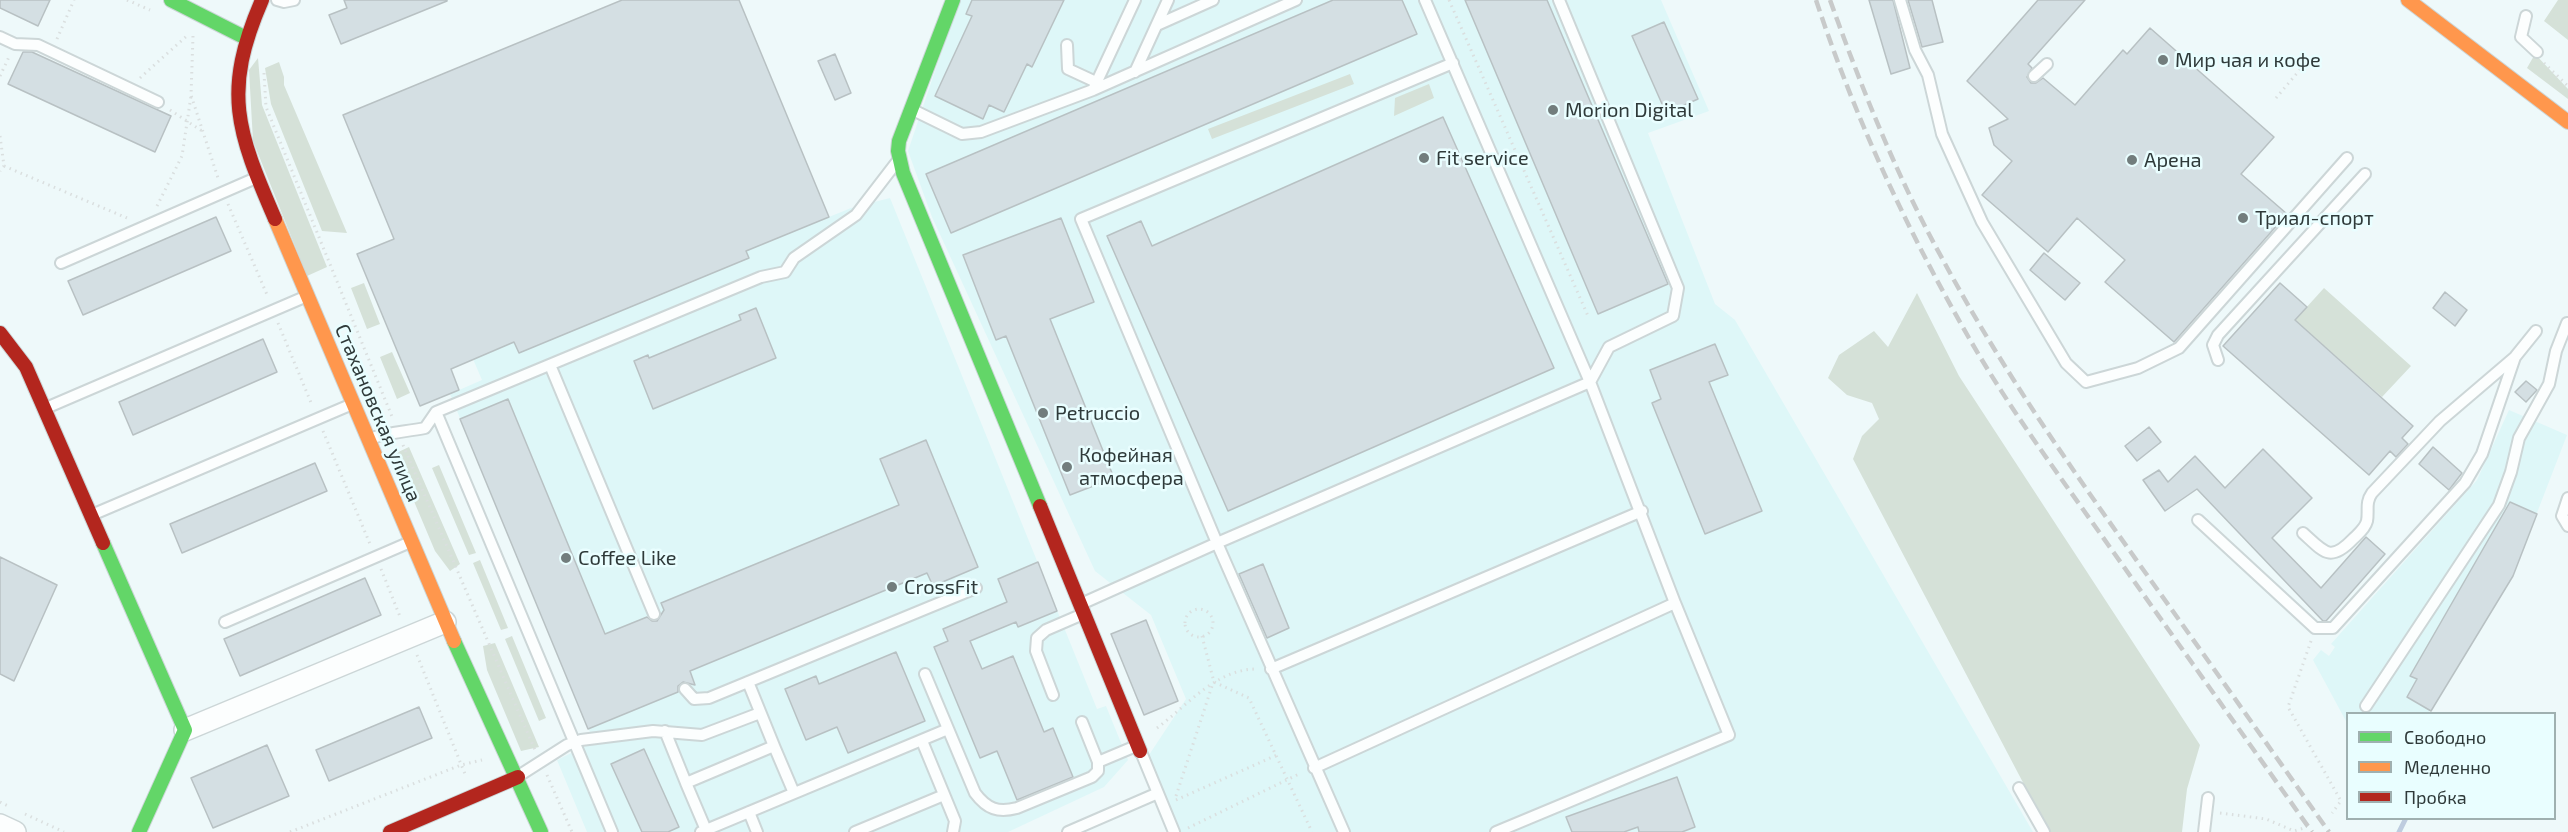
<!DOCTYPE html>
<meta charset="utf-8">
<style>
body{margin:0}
#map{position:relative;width:2568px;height:832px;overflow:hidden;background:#eef9fa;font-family:"Exo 2",sans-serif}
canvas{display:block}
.legend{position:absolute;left:2346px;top:712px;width:210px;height:108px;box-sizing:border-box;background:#e9feff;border:2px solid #9fb0b0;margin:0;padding:8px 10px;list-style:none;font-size:18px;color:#2f3a3a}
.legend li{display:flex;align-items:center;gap:12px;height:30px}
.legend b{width:30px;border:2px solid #9fb0b0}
</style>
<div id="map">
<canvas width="2568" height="832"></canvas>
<ul class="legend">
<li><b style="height:8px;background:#63d668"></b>Свободно</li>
<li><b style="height:8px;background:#ff974d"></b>Медленно</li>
<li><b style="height:8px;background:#b3261e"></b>Пробка</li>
</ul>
</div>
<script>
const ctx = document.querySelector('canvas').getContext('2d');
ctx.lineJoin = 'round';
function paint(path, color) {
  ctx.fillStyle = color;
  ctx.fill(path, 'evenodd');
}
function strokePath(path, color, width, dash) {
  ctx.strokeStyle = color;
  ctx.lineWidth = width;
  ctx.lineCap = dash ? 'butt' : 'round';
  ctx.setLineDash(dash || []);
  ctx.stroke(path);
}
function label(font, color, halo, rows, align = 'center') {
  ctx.font = font + ' "Exo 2",sans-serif';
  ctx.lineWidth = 5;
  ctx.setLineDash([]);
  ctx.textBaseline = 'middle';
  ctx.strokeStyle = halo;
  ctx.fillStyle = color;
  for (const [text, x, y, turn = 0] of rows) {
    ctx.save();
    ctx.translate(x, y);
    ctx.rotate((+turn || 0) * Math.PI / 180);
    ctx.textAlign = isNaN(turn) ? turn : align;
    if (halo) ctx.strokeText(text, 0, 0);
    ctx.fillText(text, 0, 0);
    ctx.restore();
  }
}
const built = new Path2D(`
 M 959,0 L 1661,0 L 1709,111 L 1648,133 L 1715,304 L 1735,320 L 2033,832 L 1181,832 L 1149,755 L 1186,699 L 1151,615 L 1095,571 L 932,217 L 908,151 Z
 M 890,198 L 1097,709 L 1106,706 L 1128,760 L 1104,787 L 1008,832 L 587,832 L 557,760 L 594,742 L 450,394 L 482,380 L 473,359 L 514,342 L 519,353 L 749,258 L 746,251 L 851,208 Z
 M 2509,410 L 2567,435 L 2513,575 L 2428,713 L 2348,714 L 2347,723 L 2313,660 L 2321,650 L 2329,656 L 2335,647 L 2331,644 L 2477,480 Z`);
const green = new Path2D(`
 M 2558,0 L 2568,0 L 2568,40 L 2544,21 Z
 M 2535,54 L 2568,89 L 2568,99 L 2527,68 Z
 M 258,58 L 262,105 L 327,267 L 307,276 L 253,141 L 249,70 Z
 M 279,62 L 284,77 L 284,85 L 347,233 L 322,231 L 271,104 L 265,68 Z
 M 1350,74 L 1354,84 L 1212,139 L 1208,129 Z
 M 1429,84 L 1434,98 L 1394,116 L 1395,98 Z
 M 364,283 L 380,324 L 367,329 L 351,288 Z
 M 2324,288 L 2411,366 L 2382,397 L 2295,320 Z
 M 1917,293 L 1959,376 L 2200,745 L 2187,789 L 2182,832 L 2049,832 L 1853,459 L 1862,436 L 1879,419 L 1872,403 L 1847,395 L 1828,378 L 1839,355 L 1874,331 L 1888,347 Z
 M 392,352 L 410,393 L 397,399 L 380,357 Z
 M 409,447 L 460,564 L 450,571 L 435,551 L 394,454 Z
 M 439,465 L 476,553 L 469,555 L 432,468 Z
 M 480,560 L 508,628 L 501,630 L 473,563 Z
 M 512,636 L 546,718 L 539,721 L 505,639 Z
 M 495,643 L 539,747 L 521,751 L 487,670 L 483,646 Z`);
const stream = new Path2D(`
 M 2399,832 L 2406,818`);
const building = new Path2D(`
 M 0,0 L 50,0 L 38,26 L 0,8 Z
 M 344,0 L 447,0 L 447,1 L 341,44 L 329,15 L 347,8 Z
 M 622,0 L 739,0 L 829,217 L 746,251 L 749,258 L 519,353 L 514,342 L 451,369 L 459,390 L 420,406 L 357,254 L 394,239 L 343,115 Z
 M 972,0 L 1064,0 L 1032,67 L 1027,64 L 1004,112 L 989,105 L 983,119 L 935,96 L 972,16 L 966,14 Z
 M 1333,0 L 1402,0 L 1417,34 L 951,233 L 926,174 Z
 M 1465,0 L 1547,0 L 1668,284 L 1598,314 Z
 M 1869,0 L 1893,0 L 1910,68 L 1891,74 Z
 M 1908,0 L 1932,0 L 1943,42 L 1922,47 Z
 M 2038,0 L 2085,0 L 2028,64 L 2032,68 L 2027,77 L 2031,83 L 2036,83 L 2043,78 L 2075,105 L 2123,50 L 2127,54 L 2150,28 L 2274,137 L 2241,174 L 2287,214 L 2174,342 L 2105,282 L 2125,260 L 2077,218 L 2048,252 L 1982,195 L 2012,161 L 1994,145 L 1989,128 L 2008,119 L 1967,81 Z
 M 1664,22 L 1698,99 L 1666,113 L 1632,36 Z
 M 23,52 L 32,52 L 171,116 L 155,152 L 8,84 Z
 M 835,54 L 851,93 L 835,100 L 818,61 Z
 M 1443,117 L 1554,368 L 1228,511 L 1107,236 L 1141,221 L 1152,246 Z
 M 216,217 L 231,251 L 83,315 L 68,281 Z
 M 1061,218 L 1094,302 L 1050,319 L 1114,478 L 1070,495 L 1006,336 L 996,340 L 963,255 Z
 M 2044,253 L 2080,283 L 2065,300 L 2030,270 Z
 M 2280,283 L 2307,307 L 2295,320 L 2413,426 L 2402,438 L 2408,444 L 2396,457 L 2390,451 L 2369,475 L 2223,346 Z
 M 2445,292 L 2467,310 L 2455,326 L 2433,308 Z
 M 756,308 L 776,358 L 653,409 L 634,361 L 648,355 L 649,358 L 741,320 L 739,315 Z
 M 263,339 L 277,372 L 133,435 L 119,402 Z
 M 1715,344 L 1728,375 L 1709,382 L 1762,511 L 1705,534 L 1652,403 L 1661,399 L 1650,370 Z
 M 2526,381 L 2537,390 L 2526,402 L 2515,392 Z
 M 508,399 L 605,634 L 647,617 L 652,621 L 657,621 L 664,610 L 661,603 L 899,505 L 880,459 L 926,440 L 978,567 L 933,586 L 927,573 L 690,671 L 695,685 L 683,682 L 678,686 L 678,692 L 588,729 L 460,419 Z
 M 2149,427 L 2161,442 L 2137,461 L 2125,446 Z
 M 2433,447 L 2462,473 L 2449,490 L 2419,464 Z
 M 2263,449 L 2312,498 L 2272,538 L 2321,588 L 2366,537 L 2385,554 L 2326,621 L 2323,621 L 2197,489 L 2165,511 L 2143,480 L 2159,470 L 2168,482 L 2195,456 L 2225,488 Z
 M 315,463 L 327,491 L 182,553 L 170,524 Z
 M 2510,502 L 2537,514 L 2513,576 L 2431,711 L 2407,697 L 2417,679 L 2410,676 Z
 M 0,557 L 57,585 L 14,681 L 0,674 Z
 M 1038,562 L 1057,611 L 1018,627 L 1016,622 L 970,641 L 982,669 L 1013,656 L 1044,732 L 1053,728 L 1073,777 L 1017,800 L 997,751 L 980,758 L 934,647 L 948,641 L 943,629 L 1007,602 L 998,579 Z
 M 1263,564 L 1289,628 L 1267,638 L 1239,574 Z
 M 365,578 L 381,615 L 240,676 L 224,639 Z
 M 1146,620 L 1178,701 L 1144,715 L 1111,634 Z
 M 896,652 L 925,721 L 848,753 L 837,727 L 806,740 L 785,689 L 816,676 L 819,684 Z
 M 419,707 L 432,738 L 329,781 L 316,750 Z
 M 267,745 L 289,796 L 213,828 L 191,778 Z
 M 644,749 L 679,827 L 668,832 L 642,832 L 611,764 Z
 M 1677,777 L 1695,827 L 1682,832 L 1639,832 L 1638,827 L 1624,832 L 1572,832 L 1566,817 Z`);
const path = new Path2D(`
 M 127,0 L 150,10
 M 1449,0 L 1588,316
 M 193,36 L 191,95 L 218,178
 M 57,39 L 74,0
 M 2544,63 L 2568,86
 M 264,73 L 266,107 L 393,419
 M 0,76 L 9,57
 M 140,78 L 189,34
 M 2276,98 L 2309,59
 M 170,110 L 202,131
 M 0,136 L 4,166 L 0,171
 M 4,166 L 127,218
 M 228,204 L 268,297
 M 157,206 L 182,156 L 191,96
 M 278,323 L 312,405
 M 323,431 L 370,544
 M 403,445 L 535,750
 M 381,569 L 401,619
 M1185 623a14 14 0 1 1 28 0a14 14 0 1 1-28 0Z
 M 1202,636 L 1214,682 L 1249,698 L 1312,832
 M 2311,641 L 2288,707 L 2341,801 L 2332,813
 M 417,655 L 465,774
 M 1157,728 C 1188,705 1216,669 1257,669
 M 547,775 L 572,832
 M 1176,796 L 1213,683
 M 1176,800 L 1277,755
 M 0,802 L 8,806
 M 2220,813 L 2266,819 L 2294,831 L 2304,828
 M 25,814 L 64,832
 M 1188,828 L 1301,773
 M 290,832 L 461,765 L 482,760`);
const lane = new Path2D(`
 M 277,0 L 284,2 L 294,0
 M 1900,0 L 1915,50 L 1928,75 L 1942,134 L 1982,222 L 2066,363 L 2086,382 L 2138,368 L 2179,348 L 2347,158
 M 2526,16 L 2521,37 L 2537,52
 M 1157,25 L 1213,0
 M 0,37 L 15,44 L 38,45 L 158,102
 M 1067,45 L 1068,69 L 1096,82
 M 1453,63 L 1081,219 L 1217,543 L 1590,382 L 1609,347 L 1673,316 L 1678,288 L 1559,0
 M 1135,72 L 1168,0
 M 2034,76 L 2047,64
 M 1093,90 L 1135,0
 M 913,110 L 962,134 L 981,132 L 1093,90 L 1296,0
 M 61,263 L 256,178
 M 2218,360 L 2213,345 L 2218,335 L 2365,174
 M 550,365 L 654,614
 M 46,408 L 307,296
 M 436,412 L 612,832
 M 369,439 C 388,432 405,432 425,428 L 436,412 L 761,277 L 785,272 L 794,258 L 856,215 L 896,163
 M 2568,498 L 2562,516 L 2568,526
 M 94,514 L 350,405
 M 2198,520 L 2315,628 L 2333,628 L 2465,483 L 2482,454 L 2515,357
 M 2303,533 C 2324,552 2330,563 2353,539 C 2358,534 2365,529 2367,521 C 2369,510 2365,503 2372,493 L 2440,421 L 2515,357 L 2536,331
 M 1081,604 L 1217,543 L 1344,832
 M 225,622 L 408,543
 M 1271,669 L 1642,511
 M 925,674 L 975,793 C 987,809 998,813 1017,808 L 1092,777 L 1098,771 L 1098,762
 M 685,689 L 694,699 L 709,698 L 976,588
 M 1053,695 L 1036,651 L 1037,638 L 1046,630 L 1083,614
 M 2366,706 L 2499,505 L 2511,472 L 2519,438 L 2549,384 L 2556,351 L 2567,323
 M 1082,722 L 1098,762 L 1136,746
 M 665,731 L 686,783
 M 922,741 L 955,821 L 953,832
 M 774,746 L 794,793
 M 1141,752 L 1174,832
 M 1314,768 L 1675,603 L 1590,382 L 1425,0
 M 520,775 L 567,745 L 581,740 L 653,731 L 702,735 L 760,713
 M 2019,788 L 2044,832
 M 749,812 L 757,832
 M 706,830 L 686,783 L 774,746 L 748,682
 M 701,832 L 948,729
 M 855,832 L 944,795
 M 1068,832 L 1158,793
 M 1496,832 L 1729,735 L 1675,603
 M 2204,832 L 2208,798`);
const street = new Path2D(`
 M 185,730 L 445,622
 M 0,825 L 15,832`);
const fast = new Path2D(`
 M 171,0 L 246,38
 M 953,0 L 899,141 L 898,151 L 903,173 L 1040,506
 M 103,543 L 185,730 L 139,832
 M 454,641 L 541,832`);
const slow = new Path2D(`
 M 2408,0 L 2568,122
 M 275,219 L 454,641`);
const jam = new Path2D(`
 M 262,0 C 222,92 237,131 275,219
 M 0,333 L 26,367 L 103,543
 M 1040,506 L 1140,751
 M 390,832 L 518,777`);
const rail = new Path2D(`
 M 1816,0 C 1855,118 1907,230 1969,338 C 2012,413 2064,482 2114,553 C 2180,646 2246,739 2312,832
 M 1830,0 C 1862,89 1897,177 1943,260 C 2001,368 2071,468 2142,568 C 2205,656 2267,744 2329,832`);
const markers = [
 [2163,60,6,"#727d7d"],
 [1553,110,6,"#727d7d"],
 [1424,158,6,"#727d7d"],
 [2132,160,6,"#727d7d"],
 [2243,218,6,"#727d7d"],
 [1043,413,6,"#727d7d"],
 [1067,467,6,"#727d7d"],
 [566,558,6,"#727d7d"],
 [892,587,6,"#727d7d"]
];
const poiNames = [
 ["Мир чая и кофе",2175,60],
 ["Morion Digital",1565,110],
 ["Fit service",1436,158],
 ["Арена",2144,160],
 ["Триал-спорт",2255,218],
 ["Petruccio",1055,413],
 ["Кофейная",1079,455],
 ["атмосфера",1079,478],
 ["Coffee Like",578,558],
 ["CrossFit",904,587]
];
const streetNames = [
 ["Стахановская улица",378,413,67]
];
paint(built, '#def7f8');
paint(green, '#d5e1d8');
strokePath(stream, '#beccdf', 5);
paint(building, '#d4dfe3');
strokePath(building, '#b8c1c3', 1.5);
strokePath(lane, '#ccd6d7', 14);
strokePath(street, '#ccd6d7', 24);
strokePath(fast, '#ccd6d7', 16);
strokePath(slow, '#ccd6d7', 16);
strokePath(jam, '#ccd6d7', 16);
strokePath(path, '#dadfdf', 3, [1.5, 4.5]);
strokePath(lane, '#fcfefe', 10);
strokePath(street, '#fcfefe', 21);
strokePath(fast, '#63d668', 14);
strokePath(slow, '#ff974d', 14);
strokePath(jam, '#b3261e', 14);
strokePath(rail, '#c8caca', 4.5, [12, 6]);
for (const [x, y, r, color] of markers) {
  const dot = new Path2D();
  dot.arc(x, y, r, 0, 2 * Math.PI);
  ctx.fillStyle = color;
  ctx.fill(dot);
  strokePath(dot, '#e9feff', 2);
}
label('20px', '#2f3a3a', '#e9feff', poiNames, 'left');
label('20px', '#2f3a3a', '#e9feff', streetNames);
</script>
